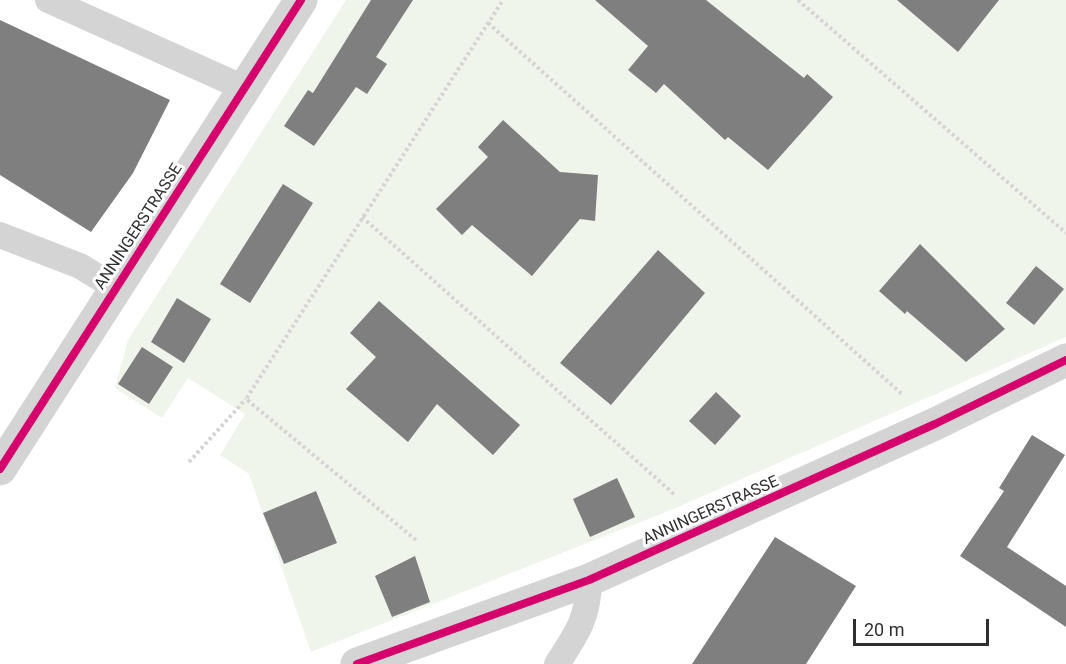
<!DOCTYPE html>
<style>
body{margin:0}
#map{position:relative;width:1066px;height:664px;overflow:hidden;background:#fff;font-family:Roboto,sans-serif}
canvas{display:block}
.scale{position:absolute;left:853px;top:619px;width:136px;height:27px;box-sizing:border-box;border:3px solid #2f2f2f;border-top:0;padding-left:8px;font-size:18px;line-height:21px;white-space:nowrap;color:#2f2f2f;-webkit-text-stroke:4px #fff;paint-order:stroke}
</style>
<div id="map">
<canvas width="1066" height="664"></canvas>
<div class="scale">20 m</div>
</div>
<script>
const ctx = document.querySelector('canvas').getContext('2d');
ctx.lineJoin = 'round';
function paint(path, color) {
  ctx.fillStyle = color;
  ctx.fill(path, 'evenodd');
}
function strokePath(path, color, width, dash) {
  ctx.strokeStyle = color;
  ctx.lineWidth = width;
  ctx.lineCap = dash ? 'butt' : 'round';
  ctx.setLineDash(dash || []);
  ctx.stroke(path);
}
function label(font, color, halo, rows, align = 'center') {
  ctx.font = font + ' Roboto,sans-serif';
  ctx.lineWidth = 6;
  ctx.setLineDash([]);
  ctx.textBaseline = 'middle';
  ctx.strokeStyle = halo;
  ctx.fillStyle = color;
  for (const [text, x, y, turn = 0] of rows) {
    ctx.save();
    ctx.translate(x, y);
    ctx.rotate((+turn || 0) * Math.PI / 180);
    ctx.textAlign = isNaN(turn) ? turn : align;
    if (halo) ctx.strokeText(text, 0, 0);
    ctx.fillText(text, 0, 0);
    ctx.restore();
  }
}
const green = new Path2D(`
 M 346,0 L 1066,0 L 1066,337 L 671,510 L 311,652 L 249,474 L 220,455 L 245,414 L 188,378 L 162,418 L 115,388 L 128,340 Z`);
const building = new Path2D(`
 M 371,0 L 413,0 L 376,57 L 387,64 L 367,94 L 356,87 L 314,146 L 284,126 L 308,90 L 313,93 Z
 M 595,0 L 706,0 L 804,78 L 807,74 L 833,97 L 768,170 L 728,137 L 725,140 L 664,84 L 656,93 L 628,70 L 648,46 Z
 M 897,0 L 999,0 L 958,52 Z
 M 0,20 L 170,100 L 133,173 L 91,232 L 0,175 Z
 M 503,120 L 560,172 L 598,175 L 595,221 L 580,219 L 532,276 L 472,225 L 462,235 L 436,209 L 488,157 L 478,147 Z
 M 283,184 L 313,203 L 250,303 L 220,284 Z
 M 920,244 L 1005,329 L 966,362 L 907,311 L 905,314 L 879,291 Z
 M 658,250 L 705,293 L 611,405 L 560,363 Z
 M 1036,266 L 1064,289 L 1034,325 L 1006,303 Z
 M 177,298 L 211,319 L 184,363 L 151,342 Z
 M 379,301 L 520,425 L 493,455 L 437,404 L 408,442 L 346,389 L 376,357 L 350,333 Z
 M 142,347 L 173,367 L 149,404 L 118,384 Z
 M 716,392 L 741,416 L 715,445 L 689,421 Z
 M 1032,435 L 1065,455 L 1007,547 L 1066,586 L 1066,627 L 960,556 L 1004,491 L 999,488 Z
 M 617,478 L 635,517 L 590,537 L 573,499 Z
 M 316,491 L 337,543 L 284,564 L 263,513 Z
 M 775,537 L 856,586 L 806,664 L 692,664 Z
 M 415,556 L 430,602 L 392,617 L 375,576 Z`);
const path = new Path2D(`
 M 798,0 L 1066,233
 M 488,23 L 903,395
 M 362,217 L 675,495
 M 189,462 L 246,399
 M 416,540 L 246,399 L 503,0`);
const lane = new Path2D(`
 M 48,0 L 244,88
 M 0,235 L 80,266 L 116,288
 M 557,664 C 576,635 589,617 589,580`);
const street = new Path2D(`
 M 0,469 L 301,0
 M 357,664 L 589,580 L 935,424 L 1066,360`);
const cycleway = new Path2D(`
 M 0,469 L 301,0
 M 357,664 L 589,580 L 935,424 L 1066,360`);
const streetNames = [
 ["ANNINGERSTRASSE",139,227,-57],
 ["ANNINGERSTRASSE",711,511,-24]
];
paint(green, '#f0f5ec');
paint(building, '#7f7f7f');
strokePath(path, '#d4d4d4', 4, [3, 3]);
strokePath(lane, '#d4d4d4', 26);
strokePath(street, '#d4d4d4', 33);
strokePath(cycleway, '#d6006c', 8);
label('16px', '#2f2f2f', '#fff', streetNames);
</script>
